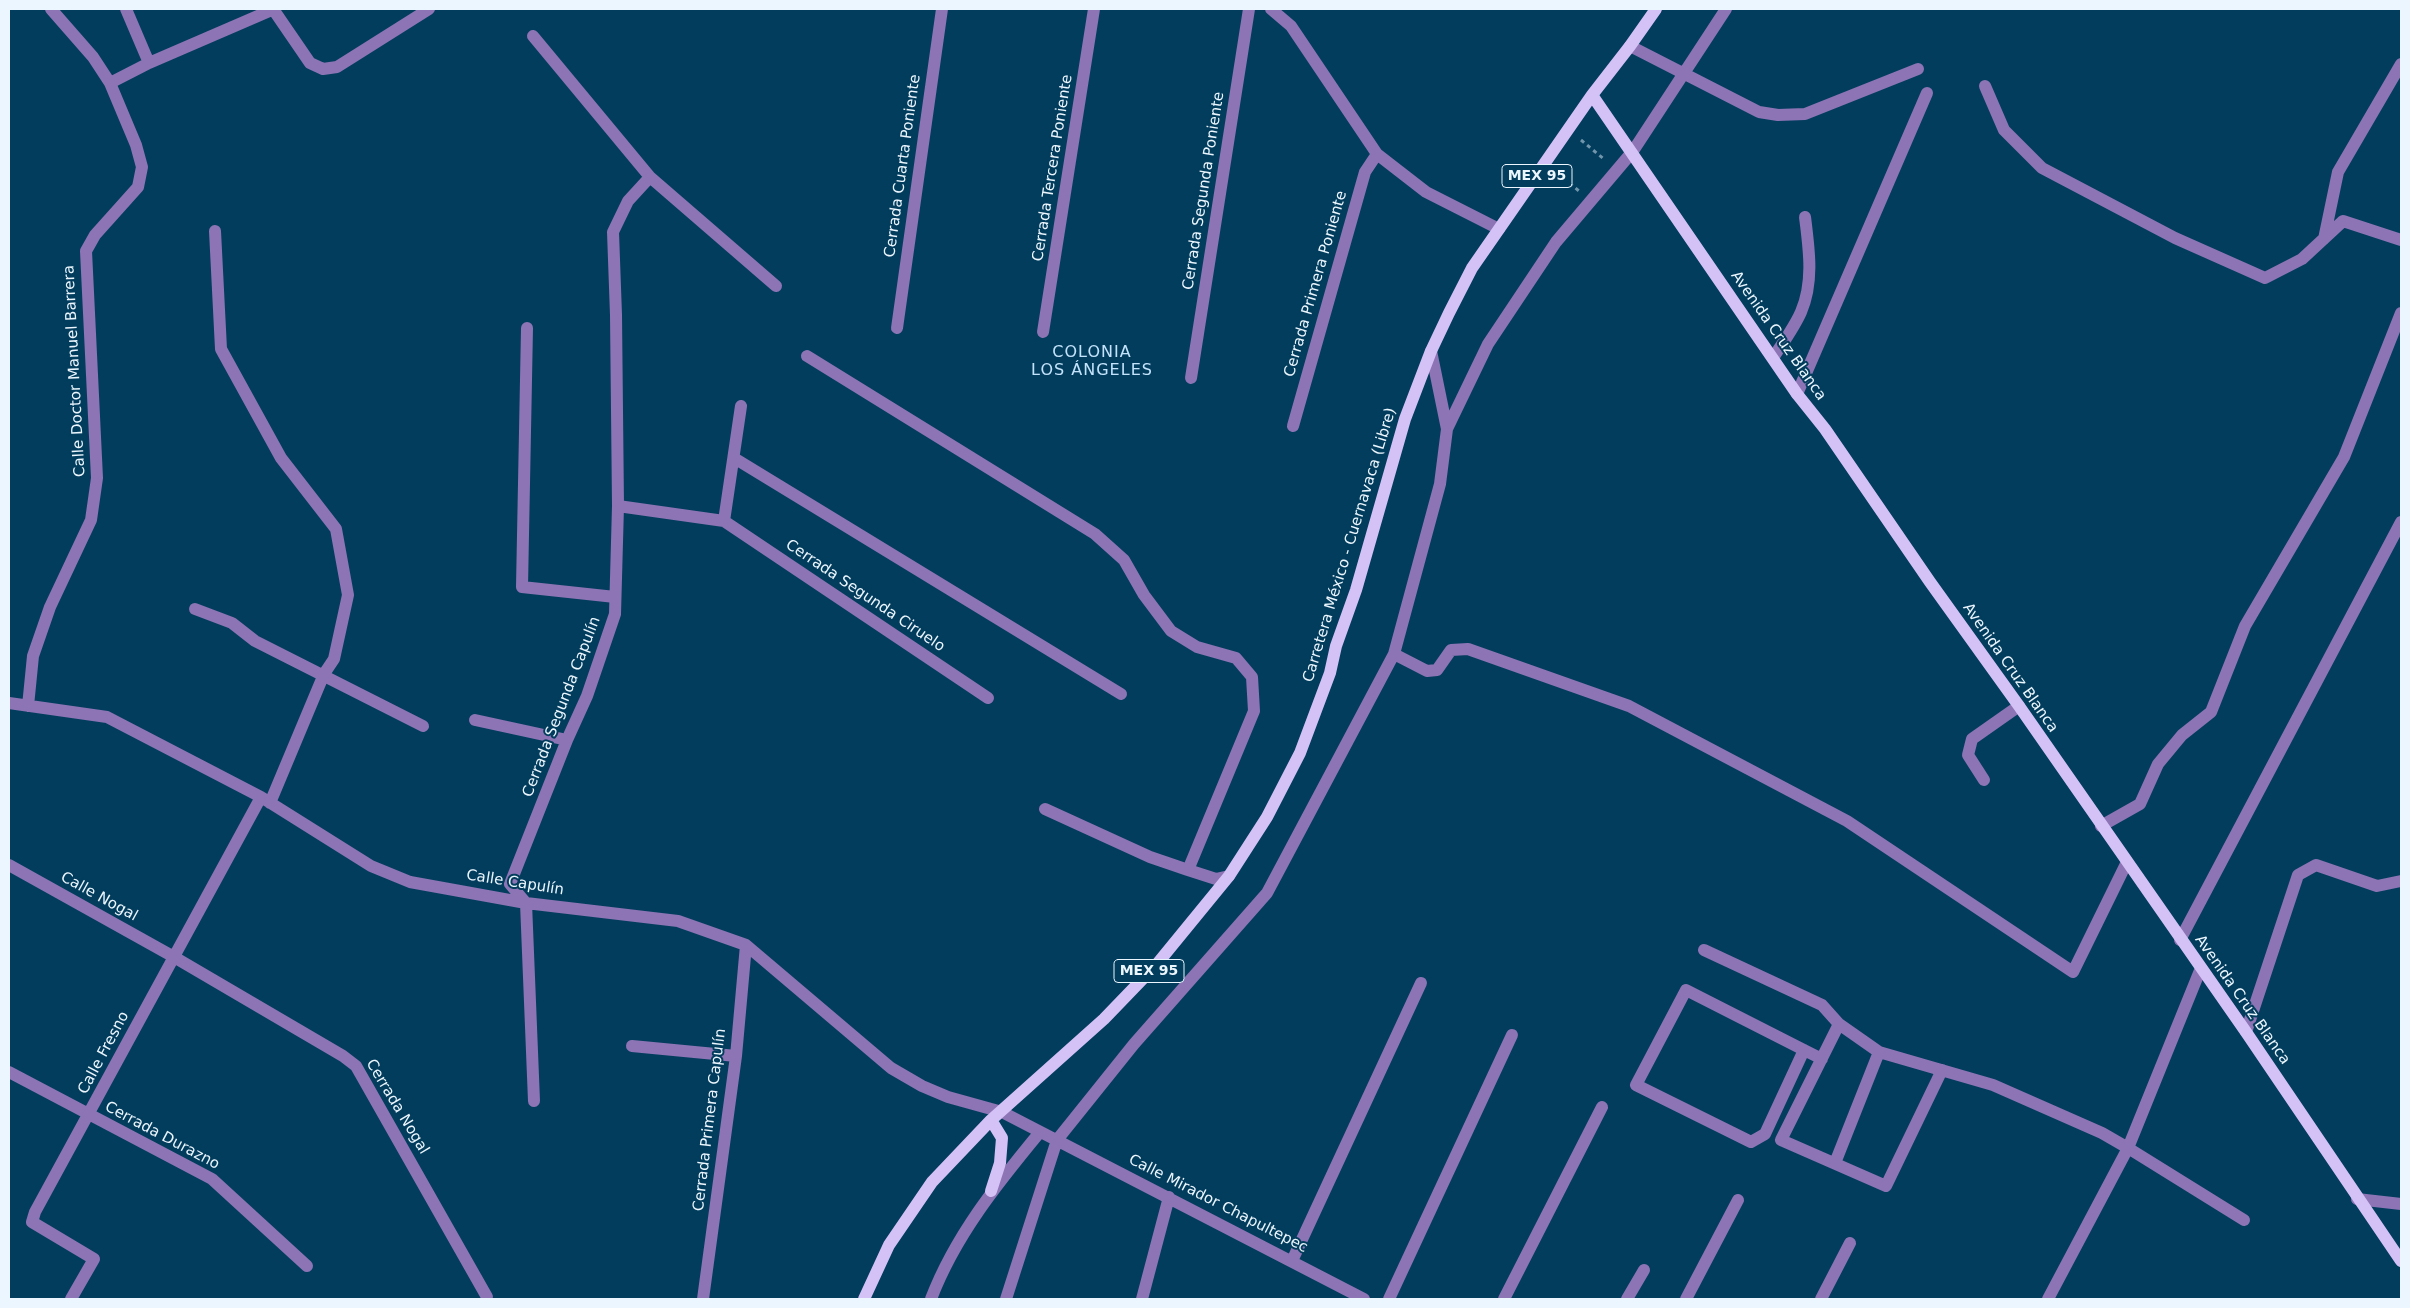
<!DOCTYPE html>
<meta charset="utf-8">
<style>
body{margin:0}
#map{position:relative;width:2410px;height:1308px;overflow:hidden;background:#033d5d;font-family:"DejaVu Sans",sans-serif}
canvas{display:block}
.frame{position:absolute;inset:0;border:10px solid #ebf6fe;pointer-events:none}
</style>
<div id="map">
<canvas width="2410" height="1308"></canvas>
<div class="frame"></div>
</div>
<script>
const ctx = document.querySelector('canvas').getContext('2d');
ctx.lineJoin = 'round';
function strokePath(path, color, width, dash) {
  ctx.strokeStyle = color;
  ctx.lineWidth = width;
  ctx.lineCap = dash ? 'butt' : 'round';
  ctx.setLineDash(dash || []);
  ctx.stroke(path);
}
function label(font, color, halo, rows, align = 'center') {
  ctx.font = font + ' "DejaVu Sans",sans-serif';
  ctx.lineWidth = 4;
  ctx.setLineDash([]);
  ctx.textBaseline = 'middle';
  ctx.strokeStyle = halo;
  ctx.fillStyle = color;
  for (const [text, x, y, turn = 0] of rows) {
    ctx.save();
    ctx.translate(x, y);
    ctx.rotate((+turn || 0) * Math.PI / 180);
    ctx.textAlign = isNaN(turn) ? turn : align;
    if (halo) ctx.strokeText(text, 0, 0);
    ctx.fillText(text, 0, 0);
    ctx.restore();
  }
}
const path = new Path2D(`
 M 1581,140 L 1605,160
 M 1557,173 L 1579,191`);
const minor = new Path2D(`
 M 126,9 L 149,63
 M 273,9 L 310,63 L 323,69 L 337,67 L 429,9
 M 1271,9 L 1291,26 L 1377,154 L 1426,192 L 1499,229
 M 533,36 L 650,177 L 776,286
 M 1630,46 L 1759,112 L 1778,115 L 1805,114 L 1918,69
 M 110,83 L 149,63 L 274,9
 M 1985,86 L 2004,130 L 2042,168 L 2175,238 L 2265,278 L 2302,259 L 2343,221 L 2401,240
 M 215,231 L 221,349 L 281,458 L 336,529 L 348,595 L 334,659 L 324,674 L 270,803
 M 2324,239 L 2338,172 L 2401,64
 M 527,328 L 522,587 L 615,597
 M 897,328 L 942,9
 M 1043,332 L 1094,9
 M 807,356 L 1095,534 L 1124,560 L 1144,595 L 1171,631 L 1197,647 L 1236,658 L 1252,677 L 1254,711 L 1188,870 L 1216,879 L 1229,876
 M 1773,358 C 1782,344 1794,328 1801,312 C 1814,282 1809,249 1805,217
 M 1191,378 L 1249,9
 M 1797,394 L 1927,93
 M 1293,426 L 1365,172 L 1377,154
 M 1447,429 L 1488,344 L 1556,242 L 1633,151 L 1726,9
 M 734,458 L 1121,694
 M 618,506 L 724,521 L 988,698
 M 724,521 L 741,406
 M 195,609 L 232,623 L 255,641 L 423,726
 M 1394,654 L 1427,671 L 1437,670 L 1451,650 L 1468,649 L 1629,706 L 1847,821 L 2073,972 L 2127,862
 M 9,703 L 107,717 L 261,797 L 371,866 L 410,882 L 526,903 L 678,921 L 746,945 L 891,1068 L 922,1086 L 948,1097 L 1002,1112 L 1364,1299
 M 28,706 L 33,656 L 50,607 L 91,520 L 97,478 L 86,251 L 95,235 L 138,187 L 142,167 L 136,145 L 110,83 L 93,57 L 51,9
 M 475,720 L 567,740
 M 1984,780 L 1968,755 L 1972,739 L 2019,706
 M 1045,809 L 1150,857 L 1188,870
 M 2101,826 L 2140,804 L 2158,764 L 2182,735 L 2211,712 L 2245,626 L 2344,457 L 2401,313
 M 9,865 L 174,957 L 343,1056 L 356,1066 L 487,1297
 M 2180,940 L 2401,522
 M 1704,950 L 1822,1005 L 1839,1024 L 1879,1052 L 1993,1085 L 2102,1133 L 2128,1148 L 2201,968
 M 1839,1024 L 1781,1140 L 1886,1186 L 1942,1070
 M 2246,1032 L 2298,875 L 2316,865 L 2377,886 L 2401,881
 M 632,1046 L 736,1056
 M 1804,1050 L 1765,1134 L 1751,1142 L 1636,1085 L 1686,990 L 1804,1050 L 1822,1059
 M 9,1072 L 212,1179 L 307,1266
 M 534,1101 L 526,903 L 510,884 L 567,740 L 587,696 L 615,614 L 618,506 L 616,315 L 613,232 L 628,201 L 650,177
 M 1835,1163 L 1879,1052
 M 2357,1199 L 2401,1204
 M 1292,1261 L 1421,983
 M 71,1299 L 94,1259 L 32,1222 L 35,1212 L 261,797
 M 703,1299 L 736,1056 L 746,945
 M 931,1299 C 955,1236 997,1184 1040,1132
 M 1006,1299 L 1057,1140 L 1134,1044 L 1267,893 L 1394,654 L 1440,484 L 1447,429 L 1431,351
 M 1142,1299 L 1169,1197
 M 1389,1299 L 1512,1035
 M 1504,1299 L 1602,1107
 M 1627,1299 L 1644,1270
 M 1686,1299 L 1738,1200
 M 1821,1299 L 1850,1243
 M 2048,1299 L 2128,1148 L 2244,1220`);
const major = new Path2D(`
 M 1592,95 L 1797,394 L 1825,429 L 1930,582 L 2019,706 L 2246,1032 L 2401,1261
 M 991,1191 L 1000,1163 L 1002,1138 L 991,1120
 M 864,1299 L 889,1245 L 932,1182 L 991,1120 L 1104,1019 L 1157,964 L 1229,876 L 1267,817 L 1300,753 L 1330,673 L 1336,646 L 1356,590 L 1405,419 L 1431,351 L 1449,313 L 1472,268 L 1592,95 L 1630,46 L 1656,9`);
const shields = [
 [1537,176,70],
 [1149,971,70]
];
const shieldNames = [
 ["MEX 95",1537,176],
 ["MEX 95",1149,971]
];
const streetNames = [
 ["Cerrada Cuarta Poniente",903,166,-82],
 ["Cerrada Tercera Poniente",1053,168,-81],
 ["Cerrada Segunda Poniente",1204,191,-81],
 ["Cerrada Primera Poniente",1316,284,-74],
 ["Avenida Cruz Blanca",1778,336,55],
 ["Calle Doctor Manuel Barrera",75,371,-93],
 ["Carretera México - Cuernavaca (Libre)",1350,545,-73],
 ["Cerrada Segunda Ciruelo",865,596,34],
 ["Avenida Cruz Blanca",2010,668,55],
 ["Cerrada Segunda Capulín",562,707,-69],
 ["Calle Capulín",515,883,9],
 ["Calle Nogal",99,897,29],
 ["Avenida Cruz Blanca",2242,1000,55],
 ["Calle Fresno",104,1053,-62],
 ["Cerrada Nogal",397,1107,59],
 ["Cerrada Primera Capulín",710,1120,-83],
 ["Cerrada Durazno",162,1136,28],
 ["Calle Mirador Chapultepec",1218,1204,27]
];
const neighbourhoodNames = [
 ["COLONIA",1092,353],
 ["LOS ÁNGELES",1092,371]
];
strokePath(path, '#7195aa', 3, [4, 4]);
strokePath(minor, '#8d74b5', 12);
strokePath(major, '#d4c1f6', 12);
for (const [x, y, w] of shields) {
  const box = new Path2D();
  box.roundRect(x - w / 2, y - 11.5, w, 23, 4);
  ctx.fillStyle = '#033d5d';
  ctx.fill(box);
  strokePath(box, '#ebf6fe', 1);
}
label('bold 14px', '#ebf6fe', null, shieldNames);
label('15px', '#ebf6fe', '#033d5d', streetNames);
ctx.letterSpacing = '1px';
label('16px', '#c3e3fb', '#033d5d', neighbourhoodNames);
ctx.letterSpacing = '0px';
</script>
